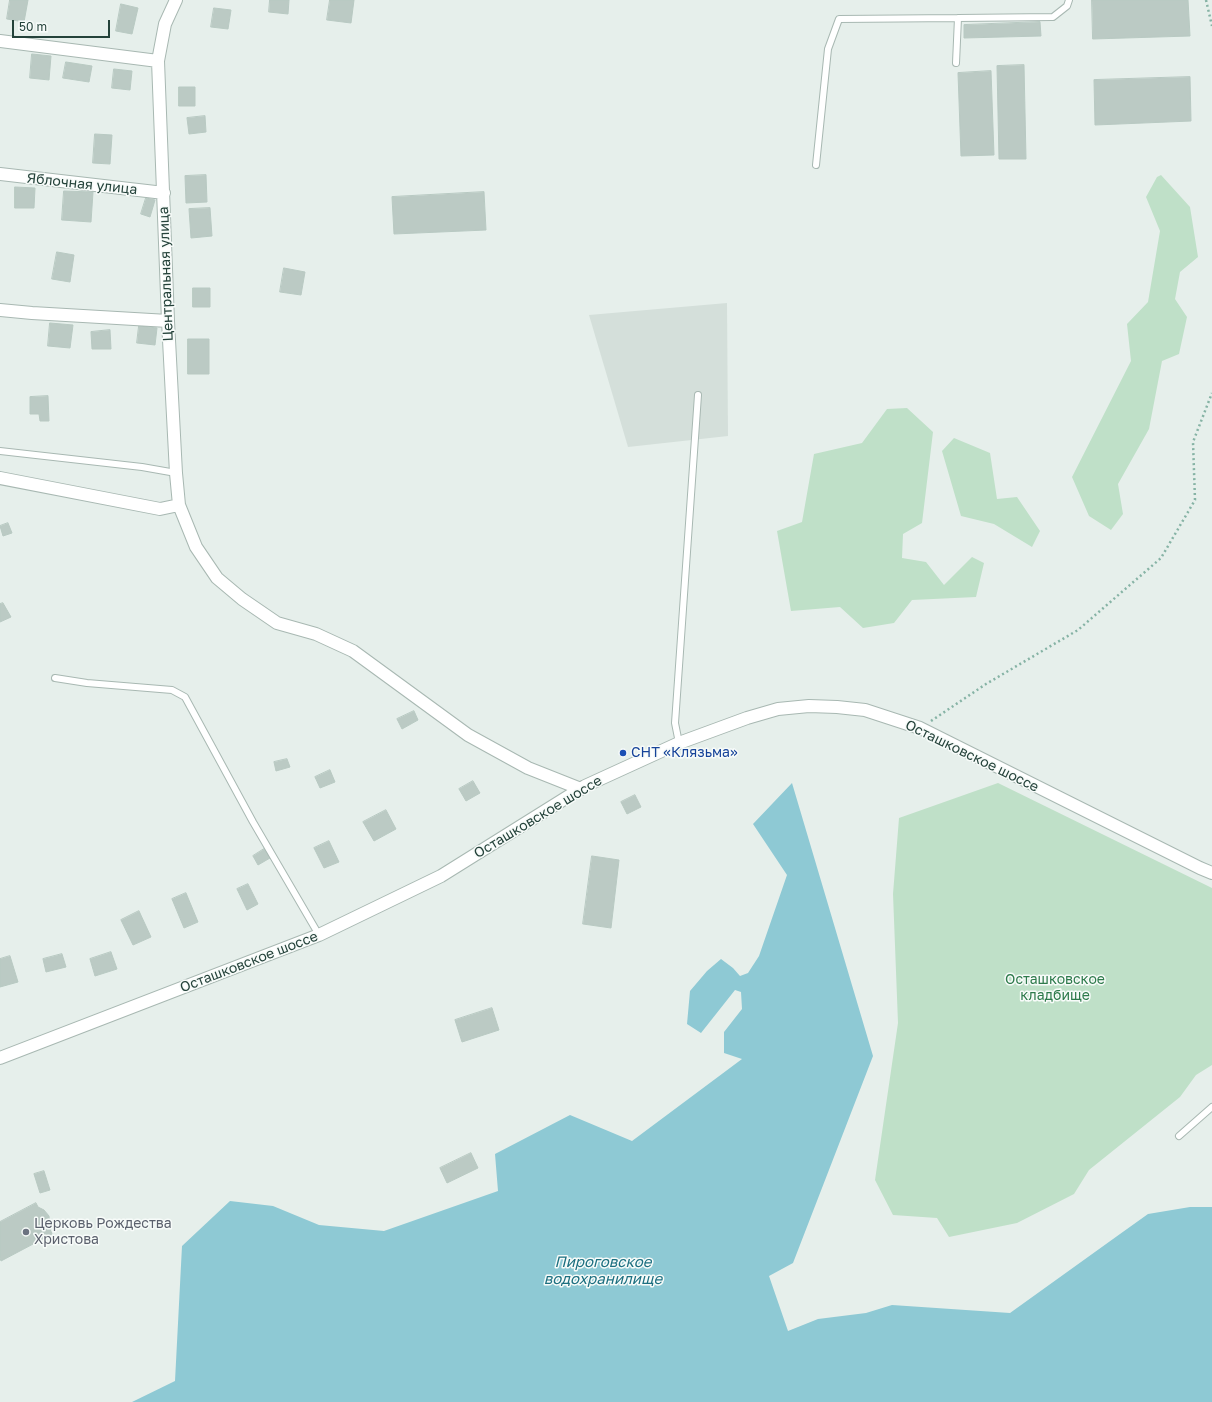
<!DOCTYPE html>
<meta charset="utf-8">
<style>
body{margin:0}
#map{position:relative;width:1212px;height:1402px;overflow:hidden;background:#e6efeb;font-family:"Golos Text",sans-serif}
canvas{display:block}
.scale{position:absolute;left:12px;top:20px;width:98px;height:18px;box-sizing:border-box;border:2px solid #24423a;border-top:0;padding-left:5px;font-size:12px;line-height:14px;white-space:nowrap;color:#24423a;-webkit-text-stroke:3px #f7fbf9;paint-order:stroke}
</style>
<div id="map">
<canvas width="1212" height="1402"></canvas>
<div class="scale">50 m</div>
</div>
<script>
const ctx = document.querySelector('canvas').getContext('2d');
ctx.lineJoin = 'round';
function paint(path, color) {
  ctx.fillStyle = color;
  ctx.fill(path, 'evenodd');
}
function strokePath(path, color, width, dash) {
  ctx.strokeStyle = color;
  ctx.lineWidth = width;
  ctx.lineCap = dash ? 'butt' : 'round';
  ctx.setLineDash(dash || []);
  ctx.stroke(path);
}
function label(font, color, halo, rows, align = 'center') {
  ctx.font = font + ' "Golos Text",sans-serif';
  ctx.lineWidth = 3;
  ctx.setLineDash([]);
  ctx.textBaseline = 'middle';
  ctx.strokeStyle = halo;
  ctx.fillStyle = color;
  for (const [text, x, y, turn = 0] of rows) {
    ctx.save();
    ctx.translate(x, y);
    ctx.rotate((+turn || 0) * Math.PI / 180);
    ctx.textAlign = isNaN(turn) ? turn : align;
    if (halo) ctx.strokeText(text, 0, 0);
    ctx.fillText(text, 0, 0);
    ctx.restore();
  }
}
const built = new Path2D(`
 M 727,303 L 728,436 L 628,447 L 589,315 Z`);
const green = new Path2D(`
 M 1161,175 L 1190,207 L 1198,257 L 1180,272 L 1175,299 L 1187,317 L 1179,354 L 1162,361 L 1149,429 L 1118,484 L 1123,514 L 1111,530 L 1089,516 L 1072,477 L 1131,361 L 1127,324 L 1148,302 L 1160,231 L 1146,197 L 1157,177 Z
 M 907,408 L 933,432 L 922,523 L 903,534 L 902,558 L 926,562 L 944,585 L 972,557 L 984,563 L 976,597 L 912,600 L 894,623 L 863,628 L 840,607 L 791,611 L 777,531 L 802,522 L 814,454 L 862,443 L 887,409 Z
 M 954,438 L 990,453 L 997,499 L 1017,497 L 1040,531 L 1032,547 L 994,524 L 961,516 L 942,451 Z
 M 998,783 L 1212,888 L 1212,1065 L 1196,1075 L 1180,1097 L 1089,1170 L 1074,1194 L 1017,1223 L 949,1237 L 937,1218 L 893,1215 L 875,1180 L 898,1023 L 893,894 L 899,818 Z`);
const water = new Path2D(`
 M 792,783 L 873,1056 L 793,1263 L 769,1276 L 788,1331 L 818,1319 L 866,1313 L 892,1305 L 1010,1313 L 1120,1234 L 1148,1214 L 1190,1207 L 1212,1207 L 1212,1402 L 132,1402 L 175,1381 L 182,1246 L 230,1201 L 273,1206 L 319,1225 L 384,1231 L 498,1191 L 495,1154 L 570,1115 L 632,1141 L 742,1059 L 724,1053 L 724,1032 L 742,1009 L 741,992 L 735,990 L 701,1033 L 687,1024 L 690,991 L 707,971 L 721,959 L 733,968 L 740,976 L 748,973 L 759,956 L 787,875 L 753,824 Z`);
const building = new Path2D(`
 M 10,0 L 28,0 L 24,22 L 7,19 Z
 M 270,0 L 289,0 L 288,14 L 269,12 Z
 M 330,0 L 354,0 L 351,23 L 327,20 Z
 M 1092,0 L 1188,0 L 1190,36 L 1093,39 Z
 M 121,4 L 138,8 L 132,34 L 116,31 Z
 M 214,8 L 231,10 L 228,29 L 211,27 Z
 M 1040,22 L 1041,36 L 964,38 L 964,25 Z
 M 32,54 L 51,56 L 49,80 L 30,78 Z
 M 66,62 L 92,66 L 89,82 L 63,78 Z
 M 1024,65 L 1026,159 L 999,159 L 997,66 Z
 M 114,69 L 132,71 L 130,90 L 112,88 Z
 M 991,71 L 994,155 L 961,156 L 958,73 Z
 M 1190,77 L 1191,121 L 1095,125 L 1094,80 Z
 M 179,87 L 195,87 L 195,106 L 179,106 Z
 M 205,116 L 206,132 L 189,134 L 187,118 Z
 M 95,134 L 112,135 L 110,164 L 93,163 Z
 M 206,175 L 207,202 L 186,203 L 185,176 Z
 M 15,187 L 35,188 L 34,208 L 15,208 Z
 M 64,191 L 93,192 L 91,222 L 62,220 Z
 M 484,192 L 486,230 L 394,234 L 392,197 Z
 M 146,198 L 155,200 L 150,217 L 141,214 Z
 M 210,208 L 212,236 L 191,238 L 189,209 Z
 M 57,252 L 74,255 L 70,282 L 52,279 Z
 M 284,268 L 305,272 L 301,295 L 280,292 Z
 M 193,288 L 210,288 L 210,307 L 193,307 Z
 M 50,323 L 73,325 L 70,348 L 48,346 Z
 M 139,326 L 157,328 L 155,345 L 137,343 Z
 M 110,330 L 111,349 L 92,349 L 91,332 Z
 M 188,339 L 209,339 L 209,374 L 188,374 Z
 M 48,396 L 49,421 L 40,421 L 39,414 L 30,414 L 30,397 Z
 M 8,523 L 12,533 L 3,536 L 0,526 Z
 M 3,603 L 11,617 L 0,622 L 0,604 Z
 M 414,711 L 418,720 L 402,729 L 397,719 Z
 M 287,759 L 290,767 L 276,771 L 274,762 Z
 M 330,770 L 335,782 L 320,788 L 315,777 Z
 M 473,781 L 480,793 L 466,801 L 459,789 Z
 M 635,795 L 641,807 L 627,814 L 621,802 Z
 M 386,810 L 396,829 L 374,841 L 363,822 Z
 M 329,841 L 339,862 L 324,868 L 314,848 Z
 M 264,849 L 270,858 L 258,865 L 253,856 Z
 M 592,856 L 619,860 L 611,928 L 583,924 Z
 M 248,884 L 258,904 L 247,910 L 237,889 Z
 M 186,893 L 198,922 L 184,928 L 172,899 Z
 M 139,911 L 151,937 L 133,945 L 121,920 Z
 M 111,952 L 117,969 L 95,976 L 90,959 Z
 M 62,954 L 66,967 L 46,972 L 43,959 Z
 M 10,956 L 18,982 L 0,987 L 0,959 Z
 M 492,1008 L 499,1030 L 462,1042 L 455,1020 Z
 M 471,1153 L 478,1168 L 447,1183 L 440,1168 Z
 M 44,1171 L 50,1190 L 40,1193 L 34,1174 Z
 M 36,1203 L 38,1207 L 44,1210 L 49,1216 L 50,1229 L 52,1234 L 1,1261 L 0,1258 L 0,1222 Z`);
const path = new Path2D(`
 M 1206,0 L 1212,26
 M 931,721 L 986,684 L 1078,630 L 1161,558 L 1195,500 L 1193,442 L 1212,393`);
const service = new Path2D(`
 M 956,63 L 958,18 L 1053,17 L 1067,6 L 1069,0
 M 816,165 L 828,49 L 839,19 L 958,18
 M 0,451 L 142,467 L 176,473
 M 55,678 L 87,683 L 172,690 L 185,697 L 253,822 L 319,935
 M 679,743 L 675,723 L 698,395
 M 1179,1136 L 1212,1107`);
const minor = new Path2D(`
 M 176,0 L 165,24 L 158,61 L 168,321 L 176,473 L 179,505 L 196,547 L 217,578 L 242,599 L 277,623 L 316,634 L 353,651 L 468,735 L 528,768 L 581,789
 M 0,41 L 158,61
 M 0,174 L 164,193
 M 0,310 L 32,313 L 168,321
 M 0,478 L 160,509 L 179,505`);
const tertiary = new Path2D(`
 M 0,1058 L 319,935 L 441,876 L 585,786 L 679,743 L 747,718 L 778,709 L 809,706 L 837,707 L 865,710 L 920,728 L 1200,868 L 1212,873`);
const markers = [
 [623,753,4,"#1a4fb4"],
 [26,1232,4,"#6b7280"]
];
const streetNames = [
 ["Яблочная улица",82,184,6],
 ["Центральная улица",166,274,-92],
 ["Осташковское шоссе",972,756,26],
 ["Осташковское шоссе",538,817,-31],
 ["Осташковское шоссе",249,962,-21]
];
const transitNames = [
 ["СНТ «Клязьма»",631,753]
];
const parkNames = [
 ["Осташковское",1055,980],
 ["кладбище",1055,996]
];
const worshipNames = [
 ["Церковь Рождества",34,1224],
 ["Христова",34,1240]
];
const waterNames = [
 ["Пироговское",603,1262],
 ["водохранилище",603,1279]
];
paint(built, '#d4dfda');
paint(green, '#bfe0c8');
paint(water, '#8ec9d4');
paint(building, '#bbcac4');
strokePath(building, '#b8c9c2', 1);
strokePath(service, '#a8b8b2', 8);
strokePath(minor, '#a8b8b2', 14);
strokePath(tertiary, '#a8b8b2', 14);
strokePath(path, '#86b3a5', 2.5, [2, 3]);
strokePath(service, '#fff', 6);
strokePath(minor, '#fff', 12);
strokePath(tertiary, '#fff', 12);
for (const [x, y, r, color] of markers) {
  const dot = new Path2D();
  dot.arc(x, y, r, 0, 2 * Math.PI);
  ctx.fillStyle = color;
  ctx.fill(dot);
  strokePath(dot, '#f7fbf9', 1.5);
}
label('14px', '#24423a', '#f7fbf9', streetNames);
label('14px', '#164399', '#f7fbf9', transitNames, 'left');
label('14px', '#2d7a4b', '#f7fbf9', parkNames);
label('14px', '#5b616d', '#f7fbf9', worshipNames, 'left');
label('italic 15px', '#1c6f80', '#f7fbf9', waterNames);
</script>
